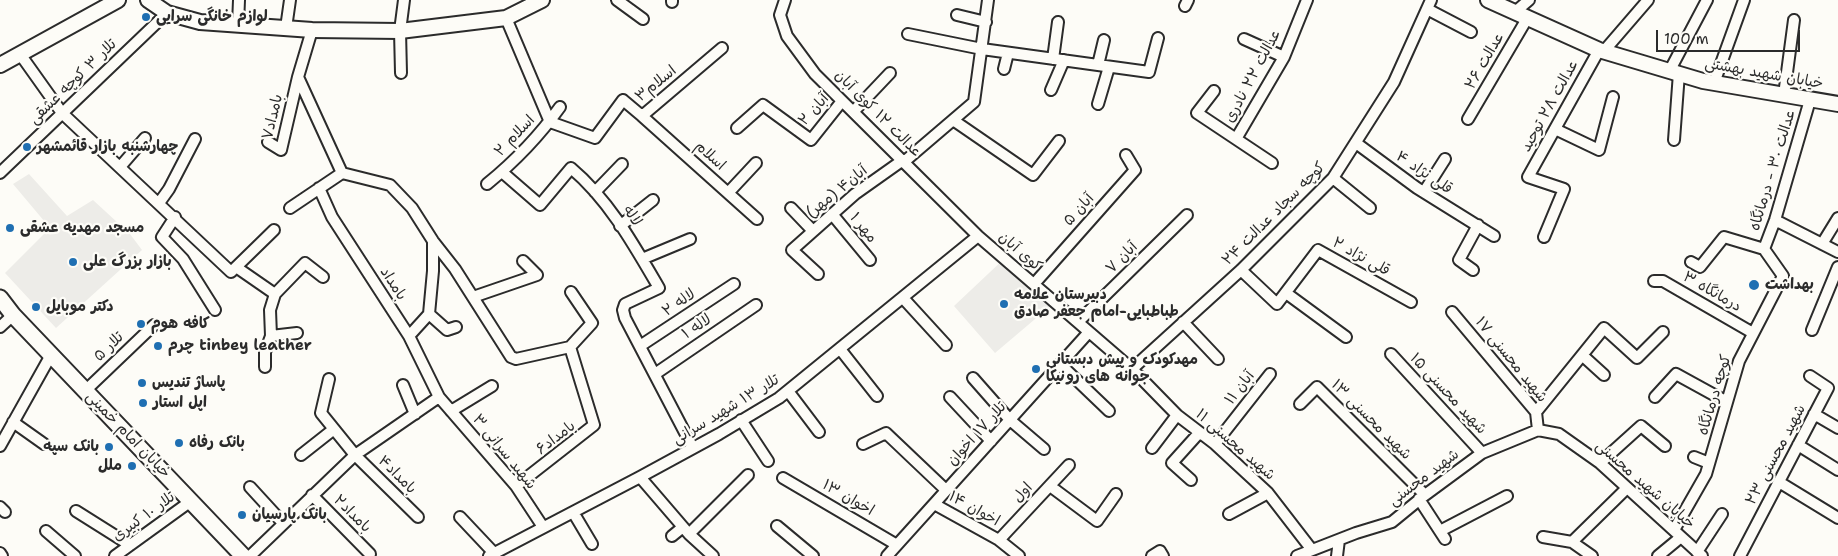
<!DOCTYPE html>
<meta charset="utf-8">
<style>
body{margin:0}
#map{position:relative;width:1838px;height:556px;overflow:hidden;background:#fdfcf7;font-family:"Shantell Sans",sans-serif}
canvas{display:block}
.scale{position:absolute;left:1656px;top:30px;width:144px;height:22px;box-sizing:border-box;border:2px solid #2b2b2b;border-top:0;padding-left:6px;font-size:15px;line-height:18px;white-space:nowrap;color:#2b2b2b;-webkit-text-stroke:4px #fdfcf7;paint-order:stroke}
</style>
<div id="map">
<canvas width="1838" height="556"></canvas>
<div class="scale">100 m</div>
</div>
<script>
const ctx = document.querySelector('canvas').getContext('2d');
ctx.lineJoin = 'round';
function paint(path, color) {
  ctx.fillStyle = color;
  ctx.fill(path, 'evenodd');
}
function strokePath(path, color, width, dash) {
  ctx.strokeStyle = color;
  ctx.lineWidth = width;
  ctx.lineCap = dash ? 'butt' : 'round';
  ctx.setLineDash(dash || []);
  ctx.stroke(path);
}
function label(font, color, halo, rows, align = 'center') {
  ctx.font = font + ' "Shantell Sans","Playpen Sans Arabic",sans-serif';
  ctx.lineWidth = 4.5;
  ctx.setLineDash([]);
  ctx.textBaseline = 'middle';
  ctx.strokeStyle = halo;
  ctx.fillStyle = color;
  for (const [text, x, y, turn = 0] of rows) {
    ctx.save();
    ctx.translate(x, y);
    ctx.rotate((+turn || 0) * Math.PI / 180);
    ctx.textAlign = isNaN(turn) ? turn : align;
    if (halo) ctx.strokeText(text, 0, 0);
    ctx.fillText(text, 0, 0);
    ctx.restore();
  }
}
const built = new Path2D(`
 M 29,174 L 67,216 L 93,200 L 130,234 L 142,250 L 56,328 L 5,273 L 50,228 L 13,184 Z
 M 1006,257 L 1054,303 L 995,353 L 954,306 Z`);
const street = new Path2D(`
 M 617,0 L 643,19
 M 785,0 L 780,15 L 787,36 L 815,74 L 978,236 L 1132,369 L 1177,415 L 1215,444 L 1268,493 L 1312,550
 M 672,2 L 672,0
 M 1185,6 L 1188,0
 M 1427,9 L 1471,32
 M 1515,12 L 1529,0
 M 957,15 L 986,22
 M 506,18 L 550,122
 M 238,25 L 239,0
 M 286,28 L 290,0
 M 312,30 L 298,77 L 342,173
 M 908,34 L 982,49 L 1098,65 L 1104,40
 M 1244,39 L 1284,57
 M 1604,51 L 1648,0
 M 20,54 L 62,113 L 231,272 L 274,230
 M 1053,59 L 1058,22
 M 1098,65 L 1149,72 L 1158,38
 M 1004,69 L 1008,53
 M 1670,70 L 1707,0
 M 401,73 L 400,31 L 404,0
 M 1714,83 L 1744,0
 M 1051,90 L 1064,60
 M 1214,91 L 1197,113 L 1272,163
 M 1784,95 L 1794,20
 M 1098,104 L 1109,67
 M 854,111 L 890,73
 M 642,116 L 757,219
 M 1468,119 L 1528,17
 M 953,120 L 1033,175 L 1059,141
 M 550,122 L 595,138 L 623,100 L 642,116 L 722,48
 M 737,128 L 763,105 L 811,140 L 842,101
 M 1555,129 L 1599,150 L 1613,97
 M 1236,139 L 1284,57 L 1307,0
 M 1674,140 L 1679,73
 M 268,142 L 281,150 L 298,77
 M 1356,143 L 1417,188 L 1494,236
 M 905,161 L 974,102 L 988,0
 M 120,167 L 145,138
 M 502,172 L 540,205 L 571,168 C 609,200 634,245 659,288 L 625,304 L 623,310 L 625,318 L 693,448
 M 0,173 L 167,13
 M 342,173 L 390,185 L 412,208 L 433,241 L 455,269 L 511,357 L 516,359 L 570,347 L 592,323 L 571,292
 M 1333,178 L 1370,208
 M 487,184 C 514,162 540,135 560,107
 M 319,188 L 332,217 L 409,336 L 439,397 L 516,486 L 543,527
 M 595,192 L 622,164
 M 1424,192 L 1445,159
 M 728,193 L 756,163
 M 159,203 L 169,189 L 195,139
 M 290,208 L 342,173
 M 791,208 L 813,231
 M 832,214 L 870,260
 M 175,217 L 162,237 L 183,259 L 215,310
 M 1775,220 L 1838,252
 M 620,226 L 653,200
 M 1544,237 L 1564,189 L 1528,177 L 1599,50
 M 1822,244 L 1838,218
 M 1764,249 L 1775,220 L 1810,100
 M 642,259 L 690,239
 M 1691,262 L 1700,267 L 1724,237 L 1764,249
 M 236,267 L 275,294
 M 1241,270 L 1277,304 L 1318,250 L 1411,302
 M 1473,270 L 1459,260 L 1478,225
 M 818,274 L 792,250 L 855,194 L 903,160
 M 1654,281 L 1663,281 L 1753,333
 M 1034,284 L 1135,170 L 1126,155
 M 1286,293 L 1346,337
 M 473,297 L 537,275 L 523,261
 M 903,298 L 946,345
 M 1452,312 L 1536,412 L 1538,430
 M 429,314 L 447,330 L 456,327
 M 1078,322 L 1187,215
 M 1183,322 L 1218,359
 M 0,327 L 13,315
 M 1812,330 L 1838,267
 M 271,336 L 297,333
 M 409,336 L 429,314 L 433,271 L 433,241
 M 640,346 L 734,284
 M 840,349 L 877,396
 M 1391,354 L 1482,453
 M 1582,355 L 1604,375
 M 1060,364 L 1109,411
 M 265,367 L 265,352 L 271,336 L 270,310 L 275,294 L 305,263 L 323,277
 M 1132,369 L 1241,270 L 1333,178 L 1394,82 L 1431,0
 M 655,374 L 756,305
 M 973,378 L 1010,420 L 1044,449
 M 329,379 L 321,413 L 355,455 L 418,517
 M 403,385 L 415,414
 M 85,391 L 154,325
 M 788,391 L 819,432
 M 950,397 L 991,441
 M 1655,397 L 1676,374 L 1727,402
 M 1300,404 L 1317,387 L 1425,495
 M 451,411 L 492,386
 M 1536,412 L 1604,328 L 1637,358 L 1663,332
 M 1814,414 L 1838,428
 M 741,420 L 768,461
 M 13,422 L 44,444
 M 1538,430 L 1559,434 L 1600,463 L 1702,556
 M 863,444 L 886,433 L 946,490
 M 1215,444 L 1270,374
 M 1798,445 L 1838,470
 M 0,446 L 51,355
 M 1152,448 L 1177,415
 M 301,455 L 334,429
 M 1694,457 L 1709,463
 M 1600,463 L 1641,426 L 1665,446
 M 640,477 L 689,534 L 713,556
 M 783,478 L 897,545
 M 1191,480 L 1172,463 L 1199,433
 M 1779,482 L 1838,518
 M 516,486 L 594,425 L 570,347
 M 1050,486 L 1097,521 L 1116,494
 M 250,487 L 283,523
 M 312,495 L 370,554
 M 1419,499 L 1445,539
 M 934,504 L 999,540 L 1019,556
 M 0,507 L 5,512
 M 76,511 L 130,545
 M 573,512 L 592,544
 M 1229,514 L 1268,493
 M 460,517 L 493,552
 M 777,526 L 813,556
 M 1674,530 L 1706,474 L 1739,361 L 1783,276 L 1764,249
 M 46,531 L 75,556
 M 1440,531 L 1507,496
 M 689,534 L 748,475
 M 672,536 L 683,527
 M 1543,537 L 1572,542 L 1592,556
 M 999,540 L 1069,465
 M 1572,542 L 1627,488
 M 1697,552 L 1722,514
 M 0,553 L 2,556
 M 115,556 L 191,501
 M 250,556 L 355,455 L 439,397
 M 489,556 L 640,477 L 719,434 L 779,398 L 978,236
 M 887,556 L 1089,332
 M 1152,556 L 1160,551 L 1163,556
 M 1297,556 L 1356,533 L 1392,522 L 1425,495 L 1482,453 L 1538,430
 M 1337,556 L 1339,540
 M 1658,556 L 1681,537
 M 1740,556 L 1828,388 L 1810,376`);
const secondary = new Path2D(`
 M 148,0 L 167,13 L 200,22 L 312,30 L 400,31 L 506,18 L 542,0
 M 1488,0 L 1599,50 L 1703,81 L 1838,104
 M 0,65 L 118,0`);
const primary = new Path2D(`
 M 0,298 L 13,315 L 243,556`);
const markers = [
 [146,17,5,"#1f6fb2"],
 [27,147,5,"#1f6fb2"],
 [10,228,5,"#1f6fb2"],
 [73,262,5,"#1f6fb2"],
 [1754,285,6,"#1f6fb2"],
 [1004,304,5,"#1f6fb2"],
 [36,307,5,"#1f6fb2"],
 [141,324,5,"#1f6fb2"],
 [158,346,5,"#1f6fb2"],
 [1036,369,5,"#1f6fb2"],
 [142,383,5,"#1f6fb2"],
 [143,403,5,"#1f6fb2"],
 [179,443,5,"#1f6fb2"],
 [109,447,5,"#1f6fb2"],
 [132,466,5,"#1f6fb2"],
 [242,515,5,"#1f6fb2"]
];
const poiNames = [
 ["لوازم خانگی سرایی",156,17],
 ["چهارشنبه بازار قائمشهر",37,147],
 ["مسجد مهدیه عشقی",20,228],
 ["بازار بزرگ علی",83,262],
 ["بهداشت",1765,285],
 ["دبیرستان علامه",1014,295],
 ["طباطبایی-امام جعفر صادق",1014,312],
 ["دکتر موبایل",46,307],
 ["کافه هوم",151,324],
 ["چرم tinbey leather",168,346],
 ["مهدکودک و پیش دبستانی",1046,360],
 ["جوانه های رونیکا",1046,377],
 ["پاساژ تندیس",152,383],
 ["اپل استار",153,403],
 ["بانک رفاه",189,443],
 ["بانک سپه",99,447,"right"],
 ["ملل",122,466,"right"],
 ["بانک پارسیان",252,515]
];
const streetNames = [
 ["عدالت ۲۶",1485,61,-60],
 ["خیابان شهید بهشتی",1764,74,10],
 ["عدالت ۲۲ نادری",1253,76,-62],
 ["تلار ۳ کوچه عشقی",73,82,-44],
 ["اسلام۳",656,84,-39],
 ["عدالت ۲۸ توحید",1550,106,-61],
 ["آبان ۲",814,110,-48],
 ["عدالت ۱۲ کوی آبان",878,114,45],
 ["بامداد۷",273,117,-76],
 ["اسلام ۲",515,136,-46],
 ["اسلام",710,156,42],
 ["عدالت ۳۰ - درمانگاه",1773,170,-73],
 ["قلی نژاد ۴",1424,173,34],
 ["آبان۴ (مهر)",837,192,-39],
 ["آبان ۵",1079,210,-48],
 ["کوچه سجاد عدالت ۲۴",1274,214,-45],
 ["لاله",632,216,56],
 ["مهر ۱",863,228,51],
 ["کوی آبان",1020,252,41],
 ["قلی نژاد ۲",1361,257,29],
 ["آبان ۷",1122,258,-45],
 ["بامداد",393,284,57],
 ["درمانگاه ۳",1712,292,30],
 ["لاله ۲",679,303,-34],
 ["لاله ۱",697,327,-34],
 ["تلار ۵",109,347,-44],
 ["شهید محسنی ۱۷",1511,360,51],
 ["آبان ۱۱",1240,388,-52],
 ["شهید محسنی ۱۵",1448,394,47],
 ["کوچه درمانگاه",1715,395,-73],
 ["تلار ۱۳ شهید سرانی",726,410,-31],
 ["شهید محسنی ۱۳",1371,420,45],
 ["تلار ۱۷ اخوان",977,434,-48],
 ["خیابان امام خمینی",128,435,46],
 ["بامداد۶",556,438,-37],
 ["شهید محسنی ۱۱",1235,445,41],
 ["شهید سرانی ۳",504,452,51],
 ["شهید محسنی ۲۳",1776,455,-62],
 ["بامداد۴",397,475,45],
 ["شهید محسنی",1424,478,-37],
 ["خیابان شهید محسنی",1645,485,41],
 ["اول",1023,493,-47],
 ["اخوان ۱۳",848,498,30],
 ["اخوان ۱۴",974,509,29],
 ["بامداد۲",352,514,45],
 ["تلار ۱۰ کبیری",144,517,-36]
];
paint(built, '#edece8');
strokePath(street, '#2b2b2b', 14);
strokePath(secondary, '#2b2b2b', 18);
strokePath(primary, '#2b2b2b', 19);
strokePath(street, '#fdfcf7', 10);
strokePath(secondary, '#fdfcf7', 14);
strokePath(primary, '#fdfcf7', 15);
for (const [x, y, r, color] of markers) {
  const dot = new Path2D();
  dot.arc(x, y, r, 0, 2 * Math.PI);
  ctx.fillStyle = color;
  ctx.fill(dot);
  strokePath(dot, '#fdfcf7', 2);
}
label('bold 15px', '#2b2b2b', '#fdfcf7', poiNames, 'left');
label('15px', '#2b2b2b', '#fdfcf7', streetNames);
</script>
